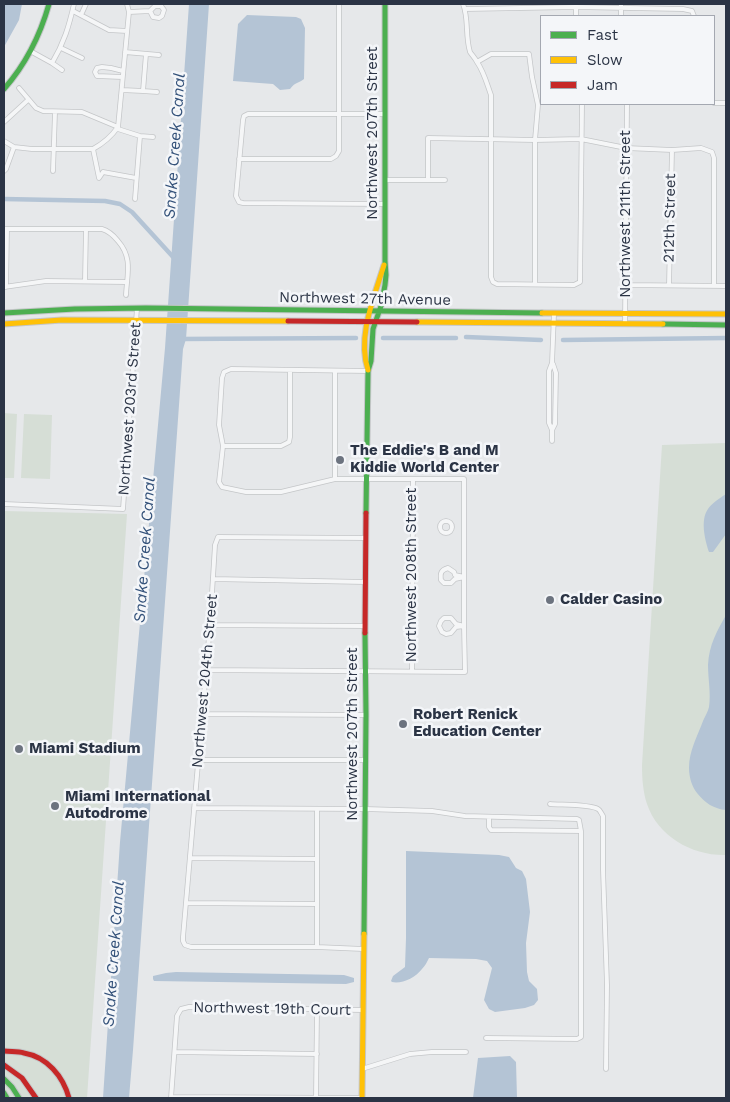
<!DOCTYPE html>
<style>
body{margin:0}
#map{position:relative;width:730px;height:1102px;overflow:hidden;background:#e6e8ea;font-family:"Work Sans",sans-serif}
canvas{display:block}
.frame{position:absolute;inset:0;border:5px solid #2b3445;pointer-events:none}
.legend{position:absolute;left:540px;top:15px;width:175px;height:90px;box-sizing:border-box;background:#f4f6f9;border:1px solid #a4a8b1;margin:0;padding:6px 9px;list-style:none;font-size:15px;color:#2b3445}
.legend li{display:flex;align-items:center;gap:10px;height:25px}
.legend b{width:25px;border:1px solid #a4a8b1}
</style>
<div id="map">
<canvas width="730" height="1102"></canvas>
<div class="frame"></div>
<ul class="legend">
<li><b style="height:6px;background:#4caf50"></b>Fast</li>
<li><b style="height:6px;background:#ffc107"></b>Slow</li>
<li><b style="height:6px;background:#c62828"></b>Jam</li>
</ul>
</div>
<script>
const ctx = document.querySelector('canvas').getContext('2d');
ctx.lineJoin = 'round';
function paint(path, color) {
  ctx.fillStyle = color;
  ctx.fill(path, 'evenodd');
}
function strokePath(path, color, width, dash) {
  ctx.strokeStyle = color;
  ctx.lineWidth = width;
  ctx.lineCap = dash ? 'butt' : 'round';
  ctx.setLineDash(dash || []);
  ctx.stroke(path);
}
function label(font, color, halo, rows, align = 'center') {
  ctx.font = font + ' "Work Sans",sans-serif';
  ctx.lineWidth = 5;
  ctx.setLineDash([]);
  ctx.textBaseline = 'middle';
  ctx.strokeStyle = halo;
  ctx.fillStyle = color;
  for (const [text, x, y, turn = 0] of rows) {
    ctx.save();
    ctx.translate(x, y);
    ctx.rotate((+turn || 0) * Math.PI / 180);
    ctx.textAlign = isNaN(turn) ? turn : align;
    if (halo) ctx.strokeText(text, 0, 0);
    ctx.fillText(text, 0, 0);
    ctx.restore();
  }
}
const green = new Path2D(`
 M 4,413 L 17,414 L 14,478 L 4,478 Z
 M 24,414 L 52,415 L 50,479 L 21,478 Z
 M 726,443 L 726,855 C 693,856 658,837 647,804 C 643,792 642,778 642,765 L 662,445 Z
 M 4,511 L 127,514 L 87,1098 L 4,1098 Z`);
const water = new Path2D(`
 M 4,4 L 22,4 L 19,20 L 4,47 Z
 M 189,4 L 209,4 L 186,339 L 183,349 L 133,1050 L 129,1098 L 103,1098 L 120,842 L 165,348 Z
 M 247,15 L 296,17 L 301,19 L 305,28 L 304,79 C 298,84 296,81 290,89 L 280,90 L 273,84 L 233,81 L 238,24 Z
 M 726,494 L 726,534 L 713,552 L 709,552 C 705,540 700,520 708,509 C 712,503 720,498 726,494 Z
 M 726,615 L 726,810 C 714,809 705,803 697,793 C 692,787 689,777 689,768 C 689,751 697,737 703,721 C 705,716 708,712 709,707 C 711,693 708,679 708,665 C 709,645 717,631 726,615 Z
 M 406,851 L 499,855 L 509,857 L 516,868 L 522,871 L 526,879 L 530,912 L 526,943 L 527,972 L 529,981 L 537,989 L 538,1000 L 534,1005 L 525,1008 L 495,1012 L 489,1009 L 484,1000 L 492,968 L 487,961 L 476,959 L 429,958 C 427,962 425,966 422,969 C 415,978 402,984 392,982 L 391,981 L 393,976 L 405,967 L 406,938 Z
 M 176,972 L 344,975 L 354,978 L 354,982 L 346,984 L 154,981 L 153,979 L 153,976 L 166,973 Z
 M 510,1056 L 516,1062 L 517,1098 L 473,1098 L 478,1058 Z`);
const canal = new Path2D(`
 M 4,199 L 105,201 L 120,204 L 132,212 L 174,258
 M 466,337 L 541,340
 M 383,338 L 456,338
 M 180,339 L 356,338
 M 563,340 L 726,338`);
const street = new Path2D(`
 M 463,4 C 469,19 465,36 470,52 C 472,55 475,58 477,62 C 484,72 487,84 491,95 L 491,277 L 493,282 L 497,284 L 574,285 L 580,282 L 582,104
 M 576,7 L 576,16
 M 465,9 L 576,7 L 683,9 L 692,11 L 694,16
 M 73,11 L 109,30 L 127,31
 M 129,12 L 150,11 L 153,17 L 159,18 L 162,16 L 164,10 L 161,6 L 155,6 L 150,11
 M 81,15 L 86,4
 M 621,16 L 621,4
 M 61,48 L 82,58
 M 32,52 L 52,63 L 62,70
 M 125,52 L 159,55
 M 477,62 L 491,54 L 529,54 L 532,77 L 538,105 L 535,140 L 535,284
 M 52,63 C 64,43 69,26 74,4
 M 122,77 L 97,76 L 95,72 L 97,68 L 102,67 L 111,68 L 123,71
 M 19,88 L 36,108 L 43,111 L 82,112 L 118,127 L 118,129 L 140,136 L 153,137
 M 122,90 L 143,91 L 146,54
 M 143,91 L 157,92
 M 714,103 L 726,103
 M 4,122 L 28,100
 M 4,141 L 14,147 L 32,149 L 93,149 C 104,143 111,137 118,127 L 129,12 L 127,4
 M 93,149 L 99,178 L 103,172 L 136,178
 M 239,159 L 331,159 L 336,156 L 339,151 L 339,4
 M 4,171 L 6,169 L 14,147
 M 53,171 L 55,112
 M 385,180 L 445,180
 M 428,180 L 428,138 L 535,140 L 581,139 L 626,148 L 672,150 L 701,148 L 712,152 L 714,158 L 714,286
 M 135,199 L 140,136
 M 385,204 L 243,203 L 239,202 L 236,196 L 243,120 L 244,116 L 248,114 L 385,114
 M 4,229 L 102,229 C 109,231 114,236 118,241 C 133,258 127,274 126,295
 M 85,281 L 86,229
 M 625,285 L 726,286
 M 669,285 L 672,150
 M 4,287 L 46,281 L 126,282
 M 6,287 L 7,229
 M 625,324 L 627,104
 M 552,430 L 555,424 L 556,373 L 553,364
 M 552,441 L 552,430 L 549,423 L 549,371 L 552,363 L 554,314
 M 223,446 L 281,446 L 289,442 L 290,437 L 290,370
 M 335,479 L 335,371
 M 4,504 L 123,509 L 137,308
 M440 527a6 6 0 1 1 12 0a6 6 0 1 1-12 0Z
 M 448,568 L 454,572 L 455,575 L 464,577 L 455,579 L 451,583 L 444,583 L 441,580 C 440,573 441,570 448,568 Z
 M 213,579 L 365,582
 M 444,618 L 451,618 L 456,624 L 464,626 L 456,627 L 451,633 L 446,634 L 442,632 L 439,626 L 441,621 Z
 M 210,625 L 365,626
 M 206,670 L 465,672 L 464,626 L 464,479 L 335,479 L 281,492 L 246,492 L 222,487 L 219,482 L 223,446 L 219,425 L 222,378 L 224,372 L 231,369 L 368,371
 M 412,671 L 413,479
 M 202,714 L 366,715
 M 198,760 L 366,760
 M 550,804 C 561,805 589,804 598,809 C 600,810 601,813 603,816 L 603,870 L 607,985 L 606,1069
 M 194,808 L 365,809 L 432,811 L 465,816 L 577,819 L 579,820 L 581,831 L 581,1037 L 577,1039 L 486,1038
 M 489,817 L 489,827 L 491,830 L 581,831
 M 191,858 L 317,859
 M 187,903 L 317,904
 M 317,947 L 317,809
 M 363,949 L 317,947 L 191,947 L 185,945 L 183,941 L 183,937 L 210,625 L 215,545 L 218,537 L 366,538
 M 175,1052 L 317,1054
 M 362,1069 L 410,1054 L 432,1052 L 466,1052
 M 171,1097 L 362,1098
 M 171,1098 L 177,1016 L 181,1009 L 189,1007 L 362,1010
 M 316,1098 L 317,1010`);
const fast = new Path2D(`
 M 4,89 C 26,64 40,36 49,4
 M 4,313 L 75,309 L 146,308 L 542,313
 M 663,324 L 726,325
 M 366,513 L 368,371 L 371,361 L 373,329 L 381,306 L 385,285 L 386,275 L 385,261 L 385,4
 M 364,934 L 366,715 L 365,633
 M 4,1079 L 12,1087 L 19,1098
 M 4,1093 L 7,1098`);
const slow = new Path2D(`
 M 542,313 L 726,314
 M 417,322 L 663,324
 M 4,324 L 62,320 L 288,321
 M 368,370 C 357,336 374,298 384,265
 M 362,1098 L 364,934`);
const jam = new Path2D(`
 M 288,321 L 417,322
 M 365,633 L 366,513
 M 4,1051 C 11,1052 17,1051 24,1053 C 47,1057 63,1076 69,1098
 M 4,1065 L 22,1078 L 36,1098`);
const markers = [
 [340,460,5,"#6c737f"],
 [550,600,5,"#6c737f"],
 [403,724,5,"#6c737f"],
 [19,749,5,"#6c737f"],
 [55,806,5,"#6c737f"]
];
const streetNames = [
 ["Northwest 207th Street",373,133,-90],
 ["Northwest 211th Street",626,214,-90],
 ["212th Street",670,218,-89],
 ["Northwest 27th Avenue",365,299,1],
 ["Northwest 203rd Street",130,409,-86],
 ["Northwest 208th Street",412,575,-90],
 ["Northwest 204th Street",205,681,-85],
 ["Northwest 207th Street",353,734,-90],
 ["Northwest 19th Court",272,1009,1]
];
const poiNames = [
 ["The Eddie's B and M",350,451],
 ["Kiddie World Center",350,468],
 ["Calder Casino",560,600],
 ["Robert Renick",413,715],
 ["Education Center",413,732],
 ["Miami Stadium",29,749],
 ["Miami International",65,797],
 ["Autodrome",65,814]
];
const waterNames = [
 ["Snake Creek Canal",175,146,-86],
 ["Snake Creek Canal",145,550,-86],
 ["Snake Creek Canal",114,954,-86]
];
paint(green, '#d6ded6');
paint(water, '#b4c4d5');
strokePath(canal, '#b4c4d5', 4.5);
strokePath(street, '#c4c6c8', 5.5);
strokePath(fast, '#c4c6c8', 7);
strokePath(slow, '#c4c6c8', 7);
strokePath(jam, '#c4c6c8', 7);
strokePath(street, '#f5f6f7', 4);
strokePath(fast, '#4caf50', 5);
strokePath(slow, '#ffc107', 5);
strokePath(jam, '#c62828', 5);
for (const [x, y, r, color] of markers) {
  const dot = new Path2D();
  dot.arc(x, y, r, 0, 2 * Math.PI);
  ctx.fillStyle = color;
  ctx.fill(dot);
  strokePath(dot, '#f4f6f9', 2);
}
label('15px', '#2b3445', '#f4f6f9', streetNames);
label('bold 15px', '#2b3445', '#f4f6f9', poiNames, 'left');
label('italic 16px', '#34527a', '#f4f6f9', waterNames);
</script>
